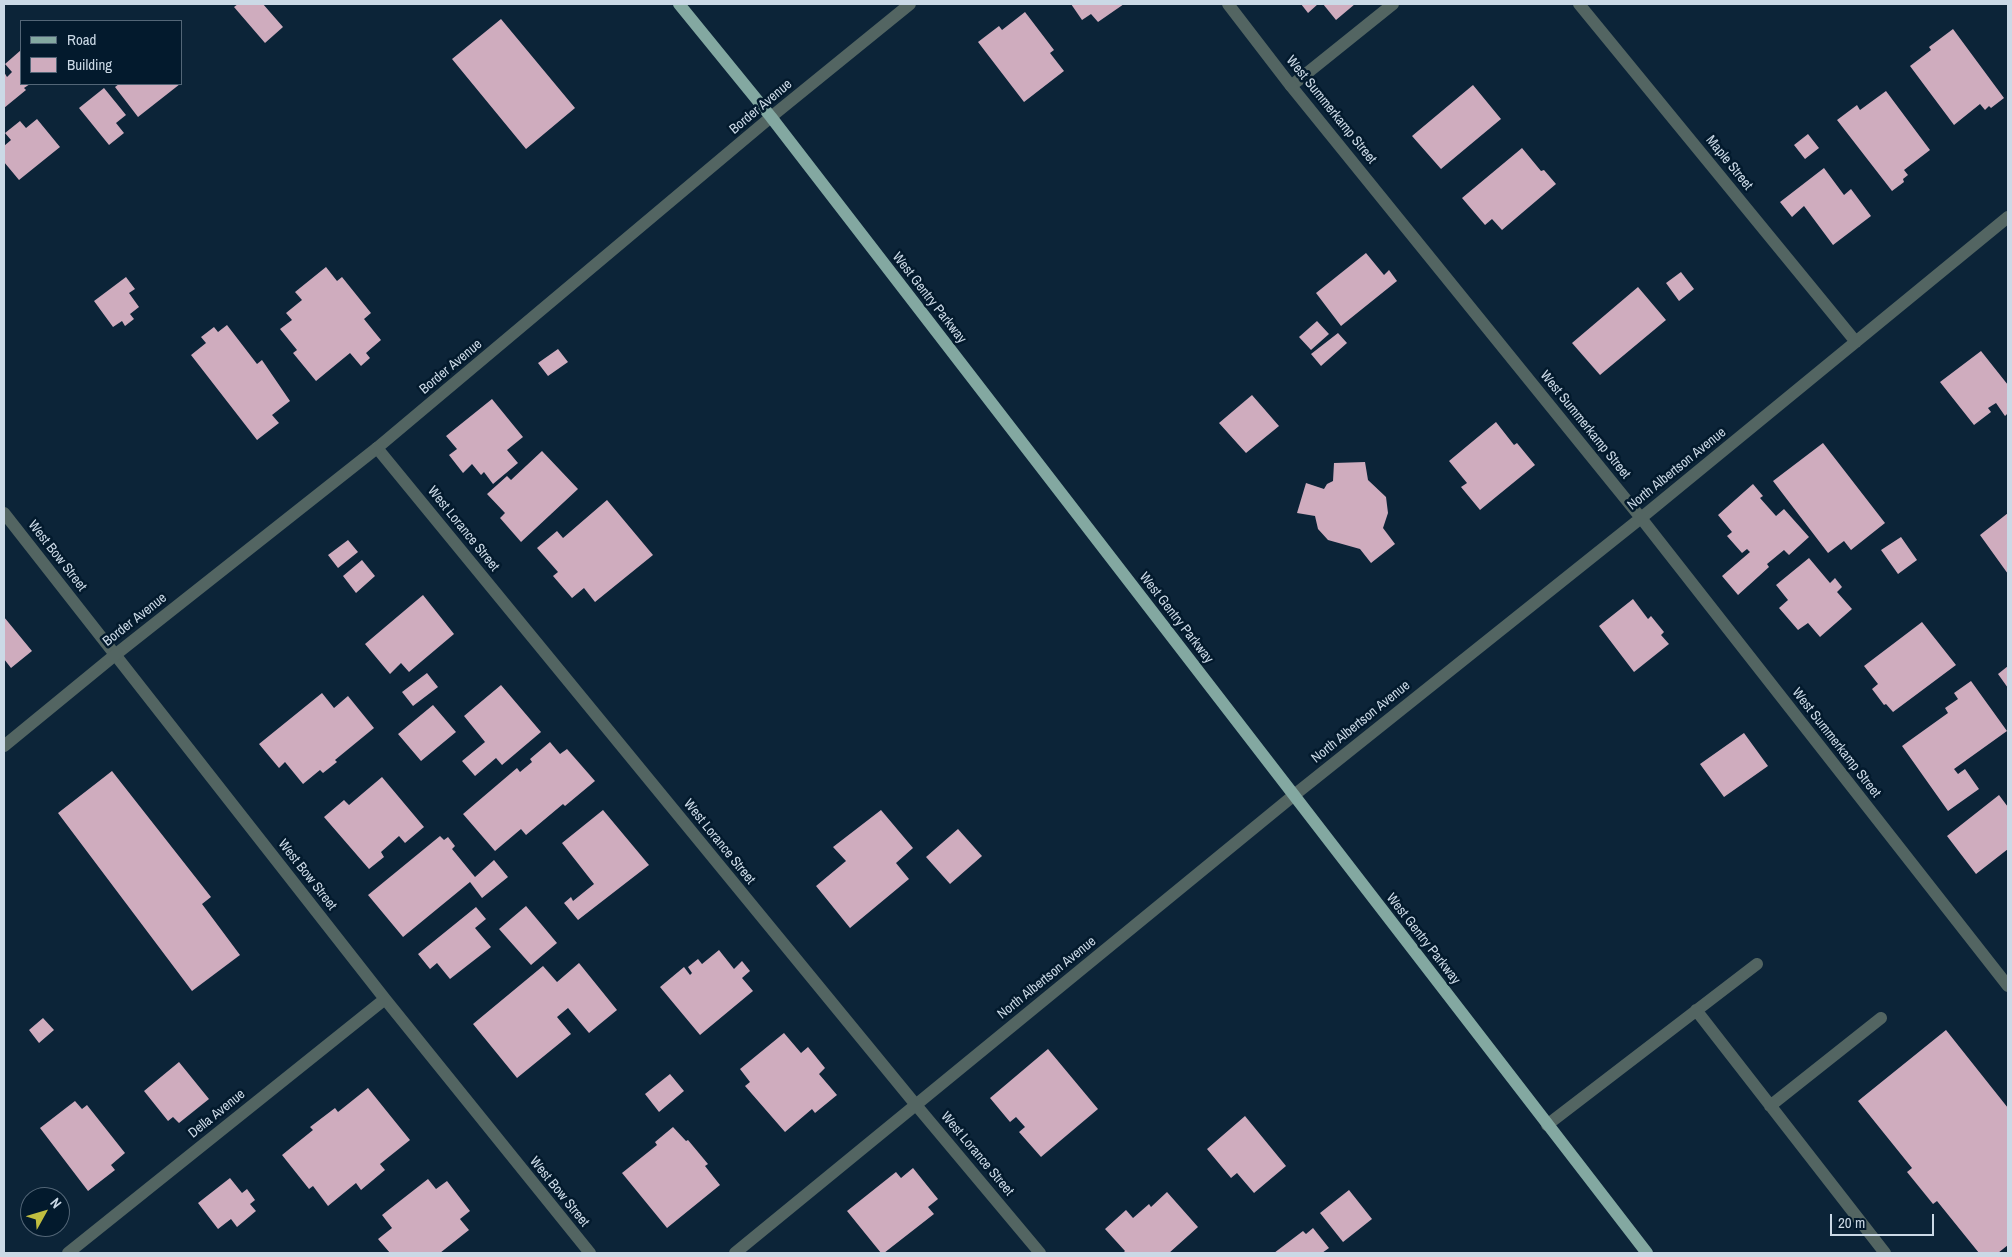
<!DOCTYPE html>
<style>
body{margin:0}
#map{position:relative;width:2012px;height:1257px;overflow:hidden;background:#0c2438;font-family:"Archivo Narrow",sans-serif}
canvas{display:block}
.frame{position:absolute;inset:0;border:5px solid #cbd9e6;pointer-events:none}
.legend{position:absolute;left:20px;top:20px;width:162px;height:65px;box-sizing:border-box;background:#031a2d;border:1px solid #536677;margin:0;padding:6px 9px;list-style:none;font-size:15px;color:#cbd9e6}
.legend li{display:flex;align-items:center;gap:10px;height:25px}
.legend b{width:25px;border:1px solid #536677}
.north{position:absolute;left:20px;top:1187px;width:50px;height:50px;box-sizing:border-box;background:#031a2d;border:1px solid #536677;border-radius:50%;rotate:51deg;font-size:14px;font-weight:700;line-height:20px;text-align:center;color:#cbd9e6}
.north::after{content:'';display:block;margin:auto;width:18px;height:22px;background:#c1be40;clip-path:polygon(50% 0,100% 100%,50% 72%,0 100%)}
.scale{position:absolute;left:1830px;top:1214px;width:104px;height:22px;box-sizing:border-box;border:2px solid #cbd9e6;border-top:0;padding-left:6px;font-size:15px;line-height:18px;white-space:nowrap;color:#cbd9e6;-webkit-text-stroke:4px #031a2d;paint-order:stroke}
</style>
<div id="map">
<canvas width="2012" height="1257"></canvas>
<div class="frame"></div>
<ul class="legend">
<li><b style="height:6px;background:#83a8a1"></b>Road</li>
<li><b style="height:14px;background:#cfacbe"></b>Building</li>
</ul>
<div class="north">N</div>
<div class="scale">20 m</div>
</div>
<script>
const ctx = document.querySelector('canvas').getContext('2d');
ctx.lineJoin = 'round';
function paint(path, color) {
  ctx.fillStyle = color;
  ctx.fill(path, 'evenodd');
}
function strokePath(path, color, width, dash) {
  ctx.strokeStyle = color;
  ctx.lineWidth = width;
  ctx.lineCap = dash ? 'butt' : 'round';
  ctx.setLineDash(dash || []);
  ctx.stroke(path);
}
function label(font, color, halo, rows, align = 'center') {
  ctx.font = font + ' "Archivo Narrow",sans-serif';
  ctx.lineWidth = 5;
  ctx.setLineDash([]);
  ctx.textBaseline = 'middle';
  ctx.strokeStyle = halo;
  ctx.fillStyle = color;
  for (const [text, x, y, turn = 0] of rows) {
    ctx.save();
    ctx.translate(x, y);
    ctx.rotate((+turn || 0) * Math.PI / 180);
    ctx.textAlign = isNaN(turn) ? turn : align;
    if (halo) ctx.strokeText(text, 0, 0);
    ctx.fillText(text, 0, 0);
    ctx.restore();
  }
}
const building = new Path2D(`
 M 238,4 L 263,4 L 283,27 L 265,43 L 234,7 Z
 M 1071,4 L 1124,4 L 1098,22 L 1091,14 L 1082,20 Z
 M 1301,4 L 1318,4 L 1308,13 Z
 M 1323,4 L 1355,4 L 1336,20 Z
 M 1025,12 L 1054,50 L 1050,53 L 1064,71 L 1024,102 L 978,42 L 999,26 L 1002,30 Z
 M 501,19 L 575,108 L 526,149 L 452,59 Z
 M 1953,29 L 2004,98 L 1991,108 L 1989,106 L 1985,110 L 1980,104 L 1954,125 L 1910,66 L 1931,50 L 1929,47 Z
 M 21,50 L 21,84 L 30,84 L 24,88 L 26,90 L 4,108 L 4,72 L 7,77 L 12,72 L 5,64 Z
 M 119,84 L 180,84 L 138,117 L 115,87 Z
 M 1473,85 L 1501,119 L 1441,169 L 1412,136 Z
 M 104,88 L 126,115 L 116,123 L 124,133 L 109,145 L 79,108 Z
 M 1886,91 L 1930,150 L 1904,170 L 1908,175 L 1903,179 L 1904,182 L 1892,191 L 1837,120 L 1857,105 L 1860,110 Z
 M 37,119 L 60,147 L 19,180 L 4,162 L 4,146 L 11,140 L 5,133 L 20,121 L 26,128 Z
 M 1808,134 L 1819,148 L 1805,159 L 1794,145 Z
 M 1522,148 L 1541,171 L 1544,170 L 1556,184 L 1502,230 L 1492,219 L 1485,225 L 1462,198 Z
 M 1824,168 L 1844,195 L 1851,189 L 1871,216 L 1833,245 L 1804,206 L 1792,217 L 1780,202 Z
 M 1366,253 L 1384,275 L 1389,270 L 1397,281 L 1341,326 L 1316,293 Z
 M 326,267 L 337,281 L 342,277 L 371,313 L 364,319 L 381,340 L 366,353 L 370,358 L 361,366 L 350,353 L 316,381 L 293,353 L 297,350 L 280,329 L 292,320 L 286,313 L 302,300 L 295,292 Z
 M 1681,272 L 1694,289 L 1679,301 L 1666,283 Z
 M 126,277 L 135,289 L 129,293 L 139,307 L 130,314 L 134,319 L 125,326 L 122,321 L 113,327 L 94,301 Z
 M 1638,287 L 1666,320 L 1600,375 L 1572,343 Z
 M 1317,321 L 1329,334 L 1311,350 L 1299,337 Z
 M 227,325 L 257,364 L 262,360 L 290,401 L 272,415 L 279,423 L 257,440 L 191,355 L 206,343 L 201,337 L 214,327 L 218,332 Z
 M 1338,333 L 1347,343 L 1321,366 L 1311,354 Z
 M 558,349 L 568,362 L 548,376 L 538,363 Z
 M 1981,351 L 2008,385 L 2008,413 L 2005,416 L 1996,403 L 1988,408 L 1991,412 L 1974,425 L 1940,382 Z
 M 1252,395 L 1279,426 L 1246,453 L 1219,423 Z
 M 492,399 L 523,437 L 507,450 L 518,463 L 493,484 L 484,472 L 481,475 L 472,464 L 463,473 L 449,455 L 457,449 L 446,436 Z
 M 1496,422 L 1514,445 L 1517,443 L 1535,465 L 1480,510 L 1461,487 L 1467,483 L 1449,461 Z
 M 1823,443 L 1885,523 L 1851,550 L 1844,541 L 1828,553 L 1773,481 Z
 M 542,451 L 578,489 L 521,542 L 500,518 L 505,513 L 487,494 L 507,476 L 511,480 Z
 M 1365,462 L 1368,480 L 1386,497 L 1388,513 L 1383,528 L 1395,544 L 1371,563 L 1360,549 L 1328,540 L 1318,529 L 1315,516 L 1297,513 L 1306,483 L 1324,489 L 1327,484 L 1333,481 L 1334,463 Z
 M 1753,484 L 1763,496 L 1760,498 L 1776,516 L 1784,509 L 1809,537 L 1789,555 L 1784,550 L 1767,564 L 1769,567 L 1738,595 L 1722,576 L 1750,552 L 1747,549 L 1742,553 L 1727,536 L 1732,532 L 1718,515 Z
 M 607,500 L 653,555 L 595,602 L 584,588 L 572,598 L 553,576 L 558,572 L 537,548 L 557,531 L 563,538 Z
 M 2008,513 L 2008,574 L 1980,535 Z
 M 1901,537 L 1917,560 L 1898,574 L 1881,550 Z
 M 348,540 L 358,552 L 338,568 L 328,555 Z
 M 1809,558 L 1830,583 L 1835,578 L 1842,587 L 1837,592 L 1852,609 L 1820,637 L 1808,623 L 1798,630 L 1779,608 L 1788,600 L 1776,585 Z
 M 362,560 L 375,576 L 356,593 L 343,576 Z
 M 423,595 L 454,634 L 409,672 L 401,663 L 390,674 L 365,644 Z
 M 1633,599 L 1648,619 L 1651,616 L 1664,632 L 1661,635 L 1669,644 L 1634,672 L 1599,626 Z
 M 4,617 L 32,651 L 11,668 L 4,659 Z
 M 1922,622 L 1956,665 L 1893,712 L 1886,704 L 1884,705 L 1872,689 L 1878,684 L 1864,666 Z
 M 2008,666 L 2008,688 L 1998,674 Z
 M 427,673 L 438,687 L 413,706 L 402,692 Z
 M 1971,681 L 2007,731 L 1954,769 L 1958,774 L 1965,769 L 1979,789 L 1948,811 L 1902,746 L 1948,713 L 1945,708 L 1958,699 L 1954,693 Z
 M 501,685 L 541,732 L 502,765 L 496,758 L 475,776 L 462,761 L 485,742 L 464,716 Z
 M 322,693 L 334,708 L 348,696 L 374,728 L 335,760 L 337,762 L 323,773 L 320,770 L 303,784 L 285,762 L 279,768 L 259,744 Z
 M 433,705 L 456,732 L 421,761 L 398,734 Z
 M 1744,733 L 1768,766 L 1724,797 L 1700,764 Z
 M 550,742 L 560,754 L 567,749 L 595,781 L 565,806 L 563,804 L 526,835 L 521,829 L 495,851 L 463,814 L 517,768 L 520,772 L 532,762 L 530,759 Z
 M 112,771 L 211,897 L 202,904 L 240,955 L 192,991 L 58,813 Z
 M 382,777 L 424,827 L 405,843 L 399,836 L 381,852 L 384,857 L 369,869 L 324,817 L 344,800 L 349,805 Z
 M 1999,795 L 2008,807 L 2008,849 L 1976,874 L 1947,836 Z
 M 603,810 L 649,865 L 578,920 L 564,903 L 571,897 L 573,901 L 594,884 L 562,843 Z
 M 881,810 L 913,848 L 896,863 L 909,879 L 850,928 L 816,886 L 846,861 L 833,847 Z
 M 958,829 L 982,856 L 950,884 L 926,857 Z
 M 440,836 L 444,840 L 448,837 L 455,846 L 452,849 L 475,877 L 494,860 L 508,877 L 482,898 L 470,882 L 403,937 L 368,895 Z
 M 526,906 L 557,943 L 531,965 L 499,929 Z
 M 476,907 L 486,919 L 475,928 L 491,947 L 450,979 L 437,963 L 430,969 L 418,954 Z
 M 719,950 L 734,969 L 742,961 L 750,971 L 742,978 L 753,991 L 700,1035 L 660,987 L 684,967 L 690,975 L 692,973 L 688,967 L 698,959 L 702,964 Z
 M 579,963 L 617,1010 L 589,1033 L 568,1008 L 557,1017 L 571,1034 L 517,1078 L 473,1024 L 543,966 L 557,982 Z
 M 43,1018 L 54,1030 L 39,1043 L 29,1030 Z
 M 1946,1030 L 2008,1108 L 2008,1245 L 1998,1253 L 1979,1253 L 1937,1201 L 1933,1204 L 1907,1172 L 1912,1168 L 1858,1101 Z
 M 784,1033 L 801,1053 L 808,1047 L 825,1068 L 819,1074 L 837,1095 L 815,1113 L 812,1109 L 785,1132 L 745,1086 L 750,1082 L 740,1069 Z
 M 1048,1049 L 1098,1109 L 1041,1157 L 1019,1132 L 1025,1127 L 1016,1117 L 1010,1122 L 990,1098 Z
 M 179,1062 L 209,1099 L 179,1123 L 173,1117 L 168,1121 L 144,1091 Z
 M 670,1074 L 684,1091 L 659,1112 L 645,1094 Z
 M 368,1088 L 410,1140 L 380,1164 L 385,1170 L 361,1190 L 356,1183 L 328,1206 L 313,1186 L 309,1189 L 282,1155 L 313,1130 L 310,1127 L 335,1108 L 338,1112 Z
 M 75,1101 L 82,1109 L 87,1105 L 125,1153 L 111,1165 L 115,1170 L 88,1191 L 40,1128 Z
 M 1245,1116 L 1286,1166 L 1254,1193 L 1237,1173 L 1231,1178 L 1207,1149 Z
 M 673,1127 L 686,1141 L 688,1140 L 708,1164 L 705,1166 L 720,1185 L 667,1228 L 622,1173 L 657,1145 L 655,1142 Z
 M 913,1168 L 938,1199 L 928,1207 L 934,1214 L 884,1253 L 881,1253 L 847,1211 L 896,1172 L 901,1178 Z
 M 230,1178 L 242,1193 L 247,1189 L 255,1200 L 250,1204 L 256,1211 L 237,1227 L 231,1219 L 218,1229 L 198,1203 Z
 M 428,1179 L 436,1189 L 447,1181 L 470,1211 L 460,1219 L 469,1230 L 440,1253 L 390,1253 L 378,1239 L 392,1228 L 382,1215 Z
 M 1349,1190 L 1372,1219 L 1343,1242 L 1320,1213 Z
 M 1167,1192 L 1198,1227 L 1169,1253 L 1123,1253 L 1125,1251 L 1105,1229 L 1126,1210 L 1133,1218 L 1149,1204 L 1151,1207 Z
 M 1313,1228 L 1329,1248 L 1322,1253 L 1274,1253 L 1303,1231 L 1306,1234 Z`);
const service = new Path2D(`
 M 1291,86 L 1393,4
 M 1696,1010 L 1885,1253
 M 1770,1106 L 1881,1018
 M 1547,1125 L 1757,964`);
const minor = new Path2D(`
 M 1228,4 L 1291,86 L 1641,518 L 2008,986
 M 1579,4 L 1856,342
 M 377,448 L 916,1105 L 1040,1253
 M 4,513 L 385,999 L 590,1253
 M 68,1253 L 385,999
 M 735,1253 L 1293,796 L 1641,518 L 2008,217`);
const tertiary = new Path2D(`
 M 4,746 L 115,655 L 377,448 L 771,117 L 910,4`);
const primary = new Path2D(`
 M 679,4 L 771,117 L 1647,1253`);
const streetNames = [
 ["Border Avenue",761,107,-40],
 ["West Summerkamp Street",1331,110,51],
 ["Maple Street",1729,163,51],
 ["West Gentry Parkway",929,298,52],
 ["Border Avenue",451,367,-40],
 ["West Summerkamp Street",1585,425,51],
 ["North Albertson Avenue",1677,469,-39],
 ["West Lorance Street",463,529,51],
 ["West Bow Street",57,556,52],
 ["West Gentry Parkway",1176,618,52],
 ["Border Avenue",135,620,-38],
 ["North Albertson Avenue",1361,722,-39],
 ["West Summerkamp Street",1836,743,52],
 ["West Lorance Street",719,842,51],
 ["West Bow Street",307,875,52],
 ["West Gentry Parkway",1423,939,52],
 ["North Albertson Avenue",1047,978,-39],
 ["Della Avenue",217,1114,-39],
 ["West Lorance Street",977,1154,50],
 ["West Bow Street",559,1192,51]
];
paint(building, '#cfacbe');
strokePath(service, '#536562', 12);
strokePath(minor, '#536562', 12);
strokePath(tertiary, '#536562', 12);
strokePath(primary, '#83a8a1', 12);
label('14px', '#cbd9e6', '#031a2d', streetNames);
</script>
